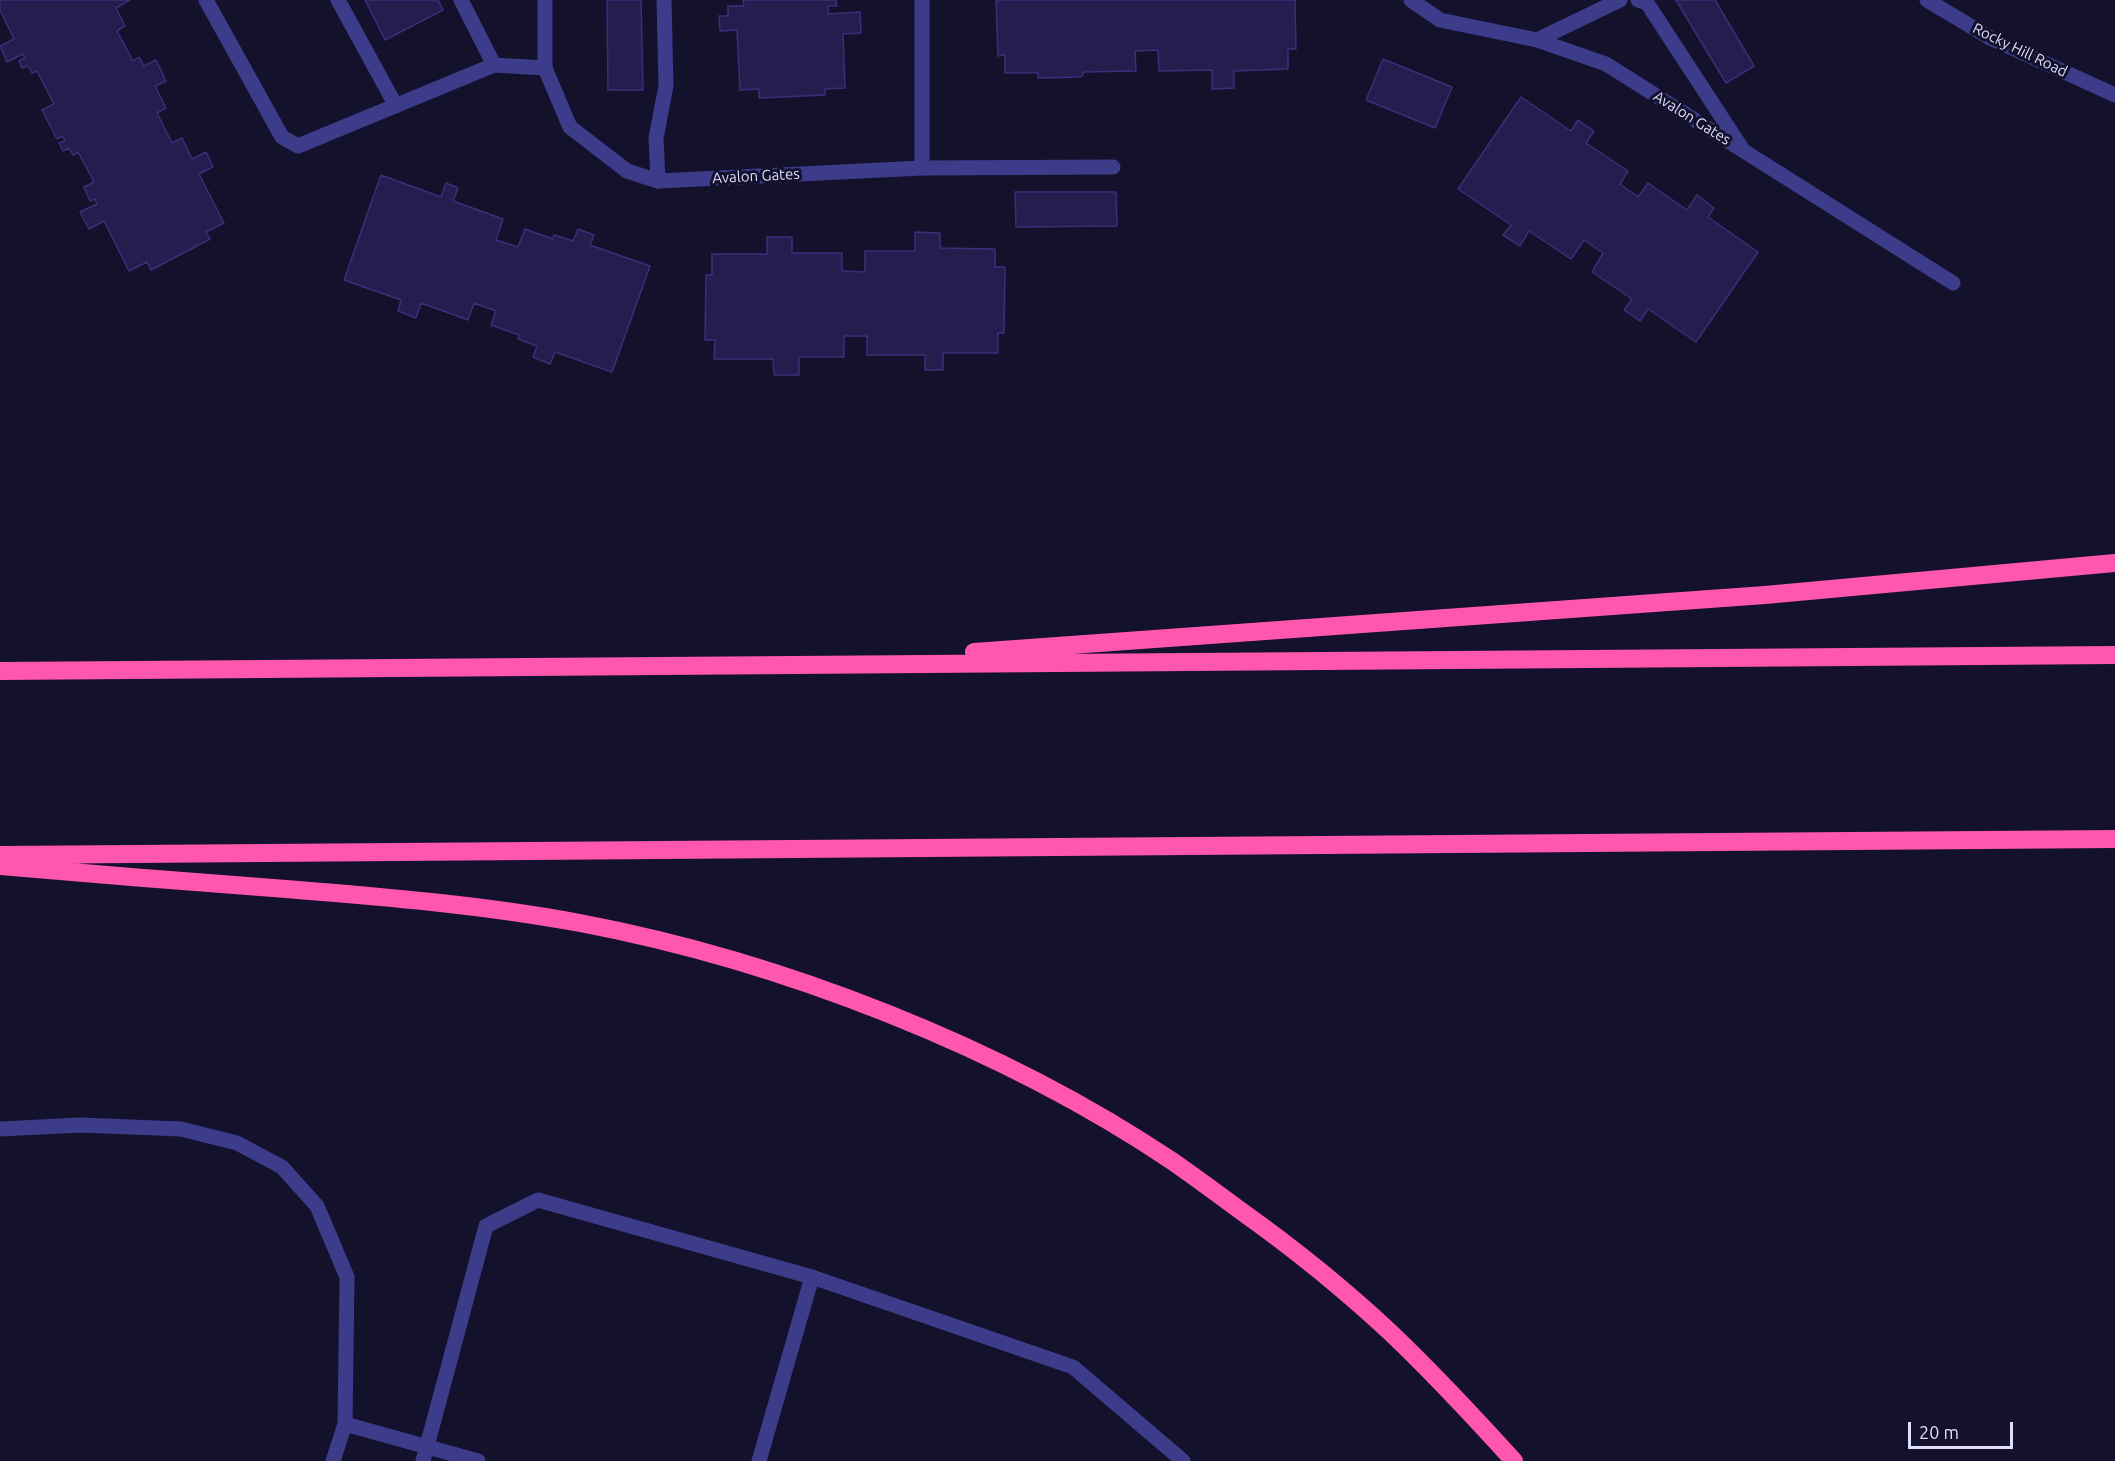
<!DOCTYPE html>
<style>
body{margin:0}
#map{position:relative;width:2115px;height:1461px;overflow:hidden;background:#14112c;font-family:Ubuntu,sans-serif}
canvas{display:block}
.scale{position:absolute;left:1908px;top:1422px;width:105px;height:27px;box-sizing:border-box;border:3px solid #dedcff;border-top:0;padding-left:8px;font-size:18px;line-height:21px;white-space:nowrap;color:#dedcff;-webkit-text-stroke:4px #14112c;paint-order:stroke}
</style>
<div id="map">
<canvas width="2115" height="1461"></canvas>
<div class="scale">20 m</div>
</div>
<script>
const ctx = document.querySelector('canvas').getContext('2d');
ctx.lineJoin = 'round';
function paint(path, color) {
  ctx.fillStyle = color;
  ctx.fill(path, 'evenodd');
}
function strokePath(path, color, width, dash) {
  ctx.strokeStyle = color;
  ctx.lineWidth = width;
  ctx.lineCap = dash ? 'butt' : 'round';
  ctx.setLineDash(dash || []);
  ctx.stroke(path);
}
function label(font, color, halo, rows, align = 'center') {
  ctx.font = font + ' Ubuntu,sans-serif';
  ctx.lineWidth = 6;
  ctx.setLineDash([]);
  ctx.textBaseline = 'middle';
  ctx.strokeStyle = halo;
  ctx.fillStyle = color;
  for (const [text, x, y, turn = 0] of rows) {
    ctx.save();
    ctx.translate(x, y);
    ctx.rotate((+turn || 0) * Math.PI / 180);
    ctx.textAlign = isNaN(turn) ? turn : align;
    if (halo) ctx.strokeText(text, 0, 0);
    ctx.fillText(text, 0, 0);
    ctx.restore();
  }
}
const building = new Path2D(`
 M 0,0 L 130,0 L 116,8 L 125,26 L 117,31 L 133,61 L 139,57 L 144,66 L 156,60 L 166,81 L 155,86 L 166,108 L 157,113 L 172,143 L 182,138 L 192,159 L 206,152 L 213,167 L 199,174 L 224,223 L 206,232 L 210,239 L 151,270 L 147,262 L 129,271 L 104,221 L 89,229 L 80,212 L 97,204 L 95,199 L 90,201 L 84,187 L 94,182 L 78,152 L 73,155 L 69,148 L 63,151 L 59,143 L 65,141 L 63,136 L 57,139 L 42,110 L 54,104 L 37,71 L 32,73 L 28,66 L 22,68 L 19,61 L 25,58 L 23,54 L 7,62 L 0,46 L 14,39 L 0,10 Z
 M 365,0 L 438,0 L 443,10 L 385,40 Z
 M 607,0 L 641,0 L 643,90 L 608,90 Z
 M 743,0 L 836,0 L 837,6 L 828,6 L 828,14 L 860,12 L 861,33 L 843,34 L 845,88 L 825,89 L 825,95 L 759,98 L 759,89 L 740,90 L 737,30 L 720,31 L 719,16 L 728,16 L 728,6 L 744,6 Z
 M 996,0 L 1295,0 L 1296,49 L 1288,49 L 1288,69 L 1234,71 L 1234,88 L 1212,89 L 1212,70 L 1159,71 L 1158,50 L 1135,51 L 1136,71 L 1084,72 L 1081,77 L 1038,78 L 1038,73 L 1005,73 L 1005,55 L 998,56 Z
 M 1676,0 L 1715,0 L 1754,66 L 1726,83 Z
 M 1383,59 L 1452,87 L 1435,128 L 1366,100 Z
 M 1521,97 L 1571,131 L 1578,120 L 1594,131 L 1586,143 L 1628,171 L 1620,184 L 1638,197 L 1648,183 L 1687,210 L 1697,195 L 1714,208 L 1708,217 L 1758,252 L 1696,342 L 1648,309 L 1640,321 L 1624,310 L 1632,299 L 1592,272 L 1603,253 L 1584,240 L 1571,259 L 1529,231 L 1520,246 L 1503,235 L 1511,225 L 1458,189 Z
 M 381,175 L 441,197 L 446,183 L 458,188 L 453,201 L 503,219 L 496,240 L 518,247 L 525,229 L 553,239 L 554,235 L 573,241 L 578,229 L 594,235 L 590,245 L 650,266 L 612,372 L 555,352 L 550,364 L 533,357 L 537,346 L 518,339 L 519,335 L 491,325 L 496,311 L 474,303 L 468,320 L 421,303 L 416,318 L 398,311 L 401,300 L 344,280 Z
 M 1015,192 L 1116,192 L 1117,226 L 1016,227 Z
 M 915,232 L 940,233 L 940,248 L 995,249 L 995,267 L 1005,267 L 1004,333 L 998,333 L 998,353 L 943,353 L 943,370 L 925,370 L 925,355 L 867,355 L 867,336 L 844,336 L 844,357 L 799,357 L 799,375 L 774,375 L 773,359 L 714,359 L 715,340 L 705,340 L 706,275 L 712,275 L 712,254 L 767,254 L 767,237 L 792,237 L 792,253 L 842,253 L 842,271 L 865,272 L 865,251 L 915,251 Z`);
const lane = new Path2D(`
 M 206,0 L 282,137 L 298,146 L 494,65 L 545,68
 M 338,0 L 396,106
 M 461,0 L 494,65
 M 1638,0 L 1647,3 L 1743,150
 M 1537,40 L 1620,0
 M 922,168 L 1113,167
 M 658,181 L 656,138 L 666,86 L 664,0
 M 0,1129 L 81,1125 L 181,1129 L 237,1143 L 282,1167 L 317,1206 L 347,1277 L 345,1424 L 333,1461
 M 345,1424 L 478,1461
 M 423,1461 L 486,1226 L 538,1200 L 812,1277
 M 759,1461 L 812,1277 L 1073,1367 L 1183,1461`);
const street = new Path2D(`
 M 545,0 L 545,68 L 570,127 L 627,171 L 658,181 L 922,168 L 922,0
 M 1411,0 L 1440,20 L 1537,40 L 1606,64 L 1953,283
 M 1927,0 L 1992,39 L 2115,95`);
const highway = new Path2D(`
 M 974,652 L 1765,595 L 2115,563
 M 0,671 L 2115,655
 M 0,855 L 2115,839
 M 0,866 C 95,874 191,882 286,889 C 385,897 483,905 580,923 C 781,961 1002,1047 1172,1161 C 1195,1177 1218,1194 1241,1211 C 1293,1248 1344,1289 1391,1333 C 1434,1374 1474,1417 1514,1461`);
const streetNames = [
 ["Rocky Hill Road",2020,50,26],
 ["Avalon Gates",1692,118,32],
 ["Avalon Gates",756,176,-3]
];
paint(building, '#241d4d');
strokePath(building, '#3a2f79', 1.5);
strokePath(lane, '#3c3c8b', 15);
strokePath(street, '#3c3c8b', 15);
strokePath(highway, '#ff57af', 18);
label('15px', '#dedcff', '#14112c', streetNames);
</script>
